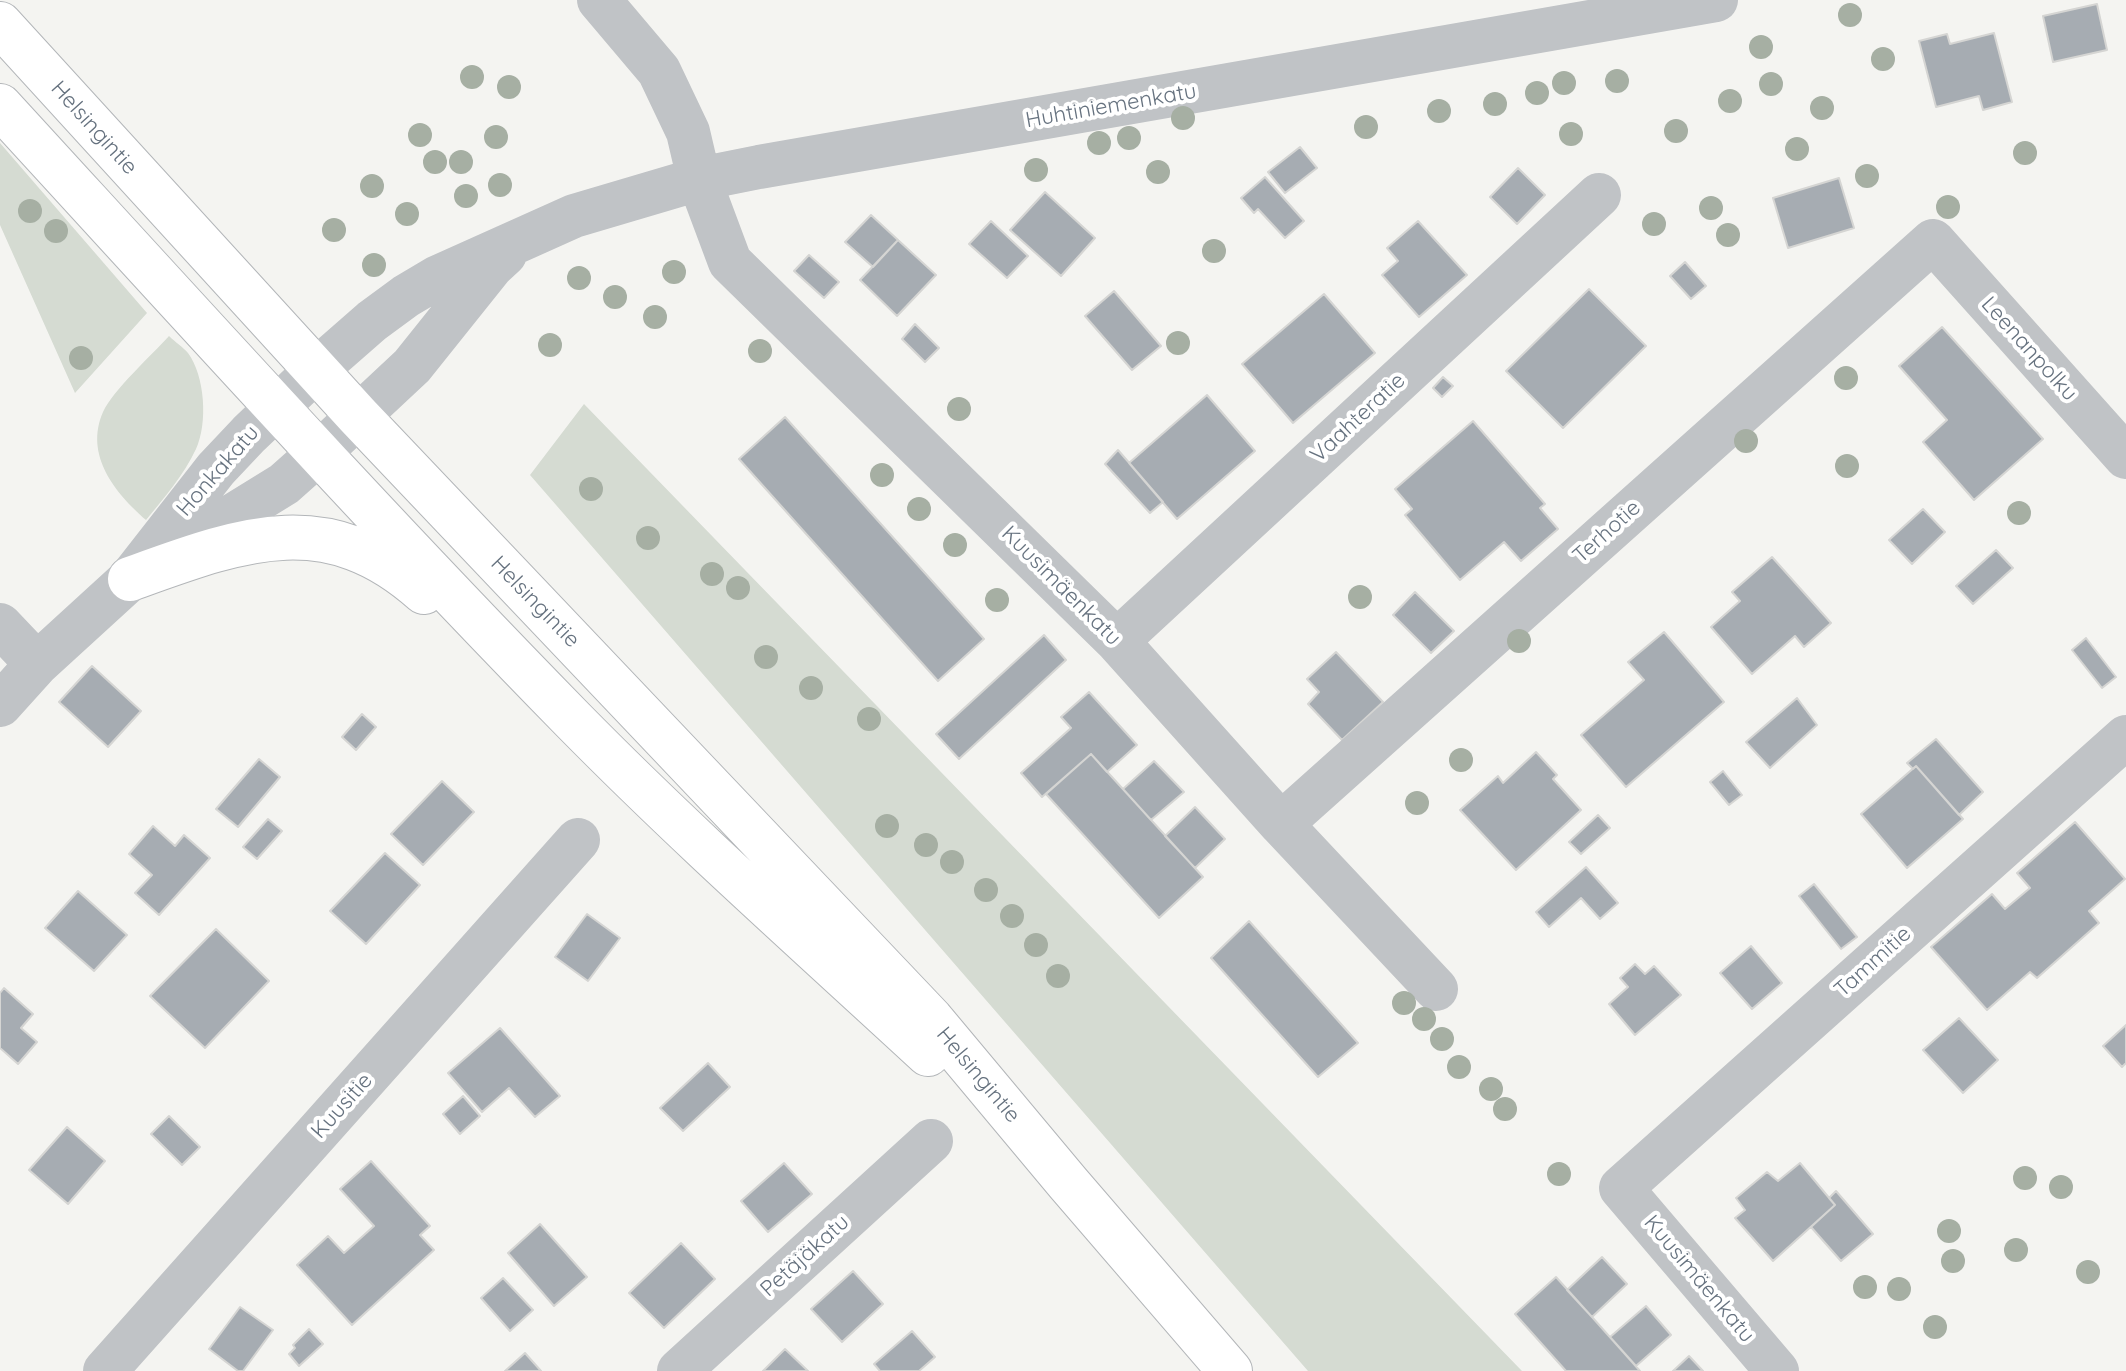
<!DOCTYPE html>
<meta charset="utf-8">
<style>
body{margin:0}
canvas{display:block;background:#f4f4f1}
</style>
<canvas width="2126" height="1371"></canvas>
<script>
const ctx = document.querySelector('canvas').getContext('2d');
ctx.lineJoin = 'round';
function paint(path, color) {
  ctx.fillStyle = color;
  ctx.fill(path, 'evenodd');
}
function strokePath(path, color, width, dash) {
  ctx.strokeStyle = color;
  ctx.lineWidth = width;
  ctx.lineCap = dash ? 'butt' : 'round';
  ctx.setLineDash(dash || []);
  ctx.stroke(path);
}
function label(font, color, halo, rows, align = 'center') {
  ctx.font = font + ' Quicksand,sans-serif';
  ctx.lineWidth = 8;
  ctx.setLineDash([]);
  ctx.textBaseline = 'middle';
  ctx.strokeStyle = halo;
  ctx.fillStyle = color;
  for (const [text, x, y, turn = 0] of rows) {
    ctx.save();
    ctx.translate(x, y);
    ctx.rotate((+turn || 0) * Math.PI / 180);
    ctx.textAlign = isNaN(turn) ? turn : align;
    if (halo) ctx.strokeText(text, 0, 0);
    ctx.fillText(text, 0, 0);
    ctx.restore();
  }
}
const green = new Path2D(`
 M 0,143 L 147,313 L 75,393 L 0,225 Z
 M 169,336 C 175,342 183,347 188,353 C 205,376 208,423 196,449 C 184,475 164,498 146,520 C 115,493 84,455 103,412 C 113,390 152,355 169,336 Z
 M 584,404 L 1522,1371 L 1308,1371 L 530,475 Z`);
const building = new Path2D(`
 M 2097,4 L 2107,50 L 2053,62 L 2043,16 Z
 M 1994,33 L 2012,102 L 1983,110 L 1979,96 L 1936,107 L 1919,41 L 1947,34 L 1950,44 Z
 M 1300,147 L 1317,168 L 1285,193 L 1268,172 Z
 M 1518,168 L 1545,195 L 1517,224 L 1490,197 Z
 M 1265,177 L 1304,221 L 1285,238 L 1258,209 L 1254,213 L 1241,198 Z
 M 1839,178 L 1854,228 L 1788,248 L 1773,198 Z
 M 1045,192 L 1095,238 L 1061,276 L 1010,230 Z
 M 871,215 L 898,240 L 873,267 L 845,242 Z
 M 991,221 L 1028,256 L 1007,278 L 969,244 Z
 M 1418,221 L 1467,275 L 1419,317 L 1382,275 L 1398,261 L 1387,248 Z
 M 898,240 L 936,275 L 897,316 L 860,280 Z
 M 809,255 L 839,282 L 824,298 L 794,271 Z
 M 1685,262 L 1706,286 L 1691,299 L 1670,276 Z
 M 1589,289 L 1646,346 L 1563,428 L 1506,371 Z
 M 1114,291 L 1161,346 L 1132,370 L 1085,316 Z
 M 1324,294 L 1375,353 L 1293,423 L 1242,364 Z
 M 915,324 L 939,348 L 925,362 L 902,339 Z
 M 1942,327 L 2043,439 L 1974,500 L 1923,442 L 1947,420 L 1899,366 Z
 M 1443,377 L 1453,386 L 1442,397 L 1433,388 Z
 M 1207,395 L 1255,451 L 1177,519 L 1129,463 Z
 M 785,417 L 984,639 L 938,681 L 739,459 Z
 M 1473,421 L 1545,504 L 1540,508 L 1558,529 L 1521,561 L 1504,542 L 1460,580 L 1405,515 L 1412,509 L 1395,489 Z
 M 1118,450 L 1163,502 L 1150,513 L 1105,464 Z
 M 1923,509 L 1945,532 L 1912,564 L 1889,540 Z
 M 1996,550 L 2013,568 L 1973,604 L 1956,586 Z
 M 1772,557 L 1831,623 L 1804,647 L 1795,636 L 1752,674 L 1711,627 L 1740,601 L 1732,592 Z
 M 1415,592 L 1454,631 L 1431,653 L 1393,615 Z
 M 1664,632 L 1724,702 L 1626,787 L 1581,735 L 1644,680 L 1628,662 Z
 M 1044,635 L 1066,660 L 959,759 L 936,734 Z
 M 2086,638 L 2116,677 L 2102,688 L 2072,650 Z
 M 1336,652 L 1383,702 L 1342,740 L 1308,704 L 1319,692 L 1307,679 Z
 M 92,666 L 141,711 L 108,747 L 59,702 Z
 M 1089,692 L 1137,745 L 1107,772 L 1091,754 L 1042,797 L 1021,773 L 1071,728 L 1061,717 Z
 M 1797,698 L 1817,725 L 1770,768 L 1746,742 Z
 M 362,714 L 376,727 L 356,750 L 342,737 Z
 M 1936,739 L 1983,792 L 1959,815 L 1916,766 L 1913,769 L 1907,763 Z
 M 1536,752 L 1557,775 L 1553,779 L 1581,810 L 1516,870 L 1460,810 L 1498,776 L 1503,783 Z
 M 1091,754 L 1203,877 L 1159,918 L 1046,794 Z
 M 259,759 L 280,777 L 238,827 L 216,809 Z
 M 1154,761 L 1184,792 L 1151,820 L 1123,789 Z
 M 1916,766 L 1963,819 L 1907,868 L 1861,814 Z
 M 1723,771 L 1742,795 L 1729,805 L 1710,782 Z
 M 442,781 L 474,812 L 423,865 L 391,834 Z
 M 1195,807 L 1225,839 L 1195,868 L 1165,836 Z
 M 1598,815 L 1610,828 L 1581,854 L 1569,842 Z
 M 268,819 L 282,831 L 257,859 L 243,847 Z
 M 2075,822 L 2125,879 L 2089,911 L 2099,923 L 2037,978 L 2030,972 L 1987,1010 L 1931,947 L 1992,894 L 2005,909 L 2030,888 L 2017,873 Z
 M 153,826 L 175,846 L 184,835 L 210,858 L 159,915 L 135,893 L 152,875 L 129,854 Z
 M 385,853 L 420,885 L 366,944 L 330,911 Z
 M 1586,867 L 1618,903 L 1600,919 L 1581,898 L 1549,927 L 1536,912 Z
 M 1814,884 L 1857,937 L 1841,949 L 1799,896 Z
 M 78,891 L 127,935 L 94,971 L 45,928 Z
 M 587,914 L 620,938 L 588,981 L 555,957 Z
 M 1249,921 L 1358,1043 L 1318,1077 L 1211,958 Z
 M 216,929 L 269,981 L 205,1048 L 150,996 Z
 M 1751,946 L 1782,983 L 1752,1009 L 1720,973 Z
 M 1635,964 L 1645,974 L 1654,966 L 1681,995 L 1635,1035 L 1609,1004 L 1628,987 L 1620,978 Z
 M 4,988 L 33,1014 L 21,1028 L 37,1042 L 18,1064 L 0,1048 L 0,993 Z
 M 1959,1018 L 1998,1060 L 1963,1093 L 1923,1050 Z
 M 2126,1025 L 2126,1063 L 2122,1067 L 2103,1046 Z
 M 500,1028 L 560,1096 L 535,1117 L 509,1088 L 482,1112 L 448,1073 Z
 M 708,1063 L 730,1087 L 683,1131 L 660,1108 Z
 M 463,1096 L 480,1116 L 460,1134 L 443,1114 Z
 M 169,1116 L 200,1147 L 182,1165 L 151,1134 Z
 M 67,1127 L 105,1161 L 68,1204 L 29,1170 Z
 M 371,1161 L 430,1226 L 420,1235 L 434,1250 L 352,1325 L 297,1265 L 328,1236 L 344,1253 L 374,1226 L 340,1189 Z
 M 784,1163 L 812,1194 L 768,1232 L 741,1201 Z
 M 1800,1163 L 1835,1205 L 1773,1261 L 1735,1218 L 1745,1210 L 1736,1198 L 1767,1172 L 1778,1181 Z
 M 1836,1191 L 1873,1234 L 1841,1261 L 1811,1227 L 1835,1205 L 1829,1198 Z
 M 540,1224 L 587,1277 L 554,1306 L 508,1253 Z
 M 681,1243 L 715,1279 L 664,1328 L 629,1293 Z
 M 1602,1257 L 1627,1284 L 1592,1317 L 1567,1290 Z
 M 853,1271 L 883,1304 L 842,1342 L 811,1309 Z
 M 1556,1277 L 1592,1317 L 1640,1371 L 1566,1371 L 1515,1314 Z
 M 503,1278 L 533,1310 L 510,1331 L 481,1298 Z
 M 1646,1306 L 1671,1335 L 1636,1366 L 1610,1337 Z
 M 240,1307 L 273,1330 L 243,1371 L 238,1371 L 209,1349 Z
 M 309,1329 L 323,1344 L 299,1366 L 289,1354 L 295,1348 L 293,1345 Z
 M 912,1331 L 935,1357 L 919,1371 L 880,1371 L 874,1364 Z
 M 785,1349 L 808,1371 L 763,1371 Z
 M 525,1353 L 541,1371 L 505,1371 Z
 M 1689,1356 L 1703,1371 L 1673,1371 Z`);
const minor = new Path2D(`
 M 599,0 L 659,71 L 688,132 L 699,179 L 730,262 L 1117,641 L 1281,824 L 1436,989
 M 130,579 L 216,469 L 249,434 L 316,370 L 372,321 L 406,296 L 438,277 L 574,216 L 699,179 L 759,167 L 1716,0
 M 0,625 L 37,664
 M 1117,641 L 1599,195
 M 0,705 L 37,664 L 130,579 L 284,484 L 320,452 L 412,366 L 492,266 L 505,254
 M 1281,824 L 1933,241 L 2126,457
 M 105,1371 L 578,840
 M 679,1371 L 931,1141
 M 1777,1371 L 1621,1188 L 2126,737`);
const major = new Path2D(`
 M 0,24 L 358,416 L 931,1019 L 1068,1183 L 1230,1371
 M 0,106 C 189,312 377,520 573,720 C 687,836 809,944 928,1054
 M 130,579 C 241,539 326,505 424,592`);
const trees = [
 [1850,15],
 [1761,47],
 [1883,59],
 [472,77],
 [1617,81],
 [1564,83],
 [1771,84],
 [509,87],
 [1537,93],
 [1730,101],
 [1495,104],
 [1822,108],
 [1439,111],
 [1183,118],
 [1366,127],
 [1676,131],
 [1571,134],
 [420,135],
 [496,137],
 [1129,138],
 [1099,143],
 [1797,149],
 [2025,153],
 [435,162],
 [461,162],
 [1036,170],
 [1158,172],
 [1867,176],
 [500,185],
 [372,186],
 [466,196],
 [1948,207],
 [1711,208],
 [30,211],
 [407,214],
 [1654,224],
 [334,230],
 [56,231],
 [1728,235],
 [1214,251],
 [374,265],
 [674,272],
 [579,278],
 [615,297],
 [655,317],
 [1178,343],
 [550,345],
 [760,351],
 [81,358],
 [1846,378],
 [959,409],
 [1746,441],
 [1847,466],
 [882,475],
 [591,489],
 [919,509],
 [2019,513],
 [648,538],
 [955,545],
 [712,574],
 [738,588],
 [1360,597],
 [997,600],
 [1519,641],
 [766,657],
 [811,688],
 [869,719],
 [1461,760],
 [1417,803],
 [887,826],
 [926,845],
 [952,862],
 [986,890],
 [1012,916],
 [1036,945],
 [1058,976],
 [1404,1003],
 [1424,1019],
 [1442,1039],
 [1459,1067],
 [1491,1089],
 [1505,1109],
 [1559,1174],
 [2025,1178],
 [2061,1187],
 [1949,1231],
 [2016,1250],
 [1953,1261],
 [2088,1272],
 [1865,1287],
 [1899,1289],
 [1935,1327]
];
const streetNames = [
 ["Huhtiniemenkatu",1111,106,-10],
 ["Helsingintie",94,128,48],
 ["Leenanpolku",2029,349,48],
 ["Vaahteratie",1358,418,-43],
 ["Honkakatu",218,471,-49],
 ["Terhotie",1607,532,-42],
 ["Kuusimäenkatu",1061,586,45],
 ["Helsingintie",535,602,46],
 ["Tammitie",1873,962,-42],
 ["Helsingintie",978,1075,50],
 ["Kuusitie",342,1106,-48],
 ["Petäjäkatu",805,1256,-42],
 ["Kuusimäenkatu",1699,1279,50]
];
paint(green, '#d5dbd2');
paint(building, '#a6acb2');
strokePath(building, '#d5d5d3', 2);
strokePath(major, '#b3b6b9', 46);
strokePath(minor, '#c0c3c6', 44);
strokePath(major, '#fff', 44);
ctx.fillStyle = '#a6afa3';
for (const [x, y] of trees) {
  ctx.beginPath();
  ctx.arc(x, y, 12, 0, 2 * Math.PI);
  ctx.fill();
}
label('22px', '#66727f', '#fff', streetNames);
</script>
